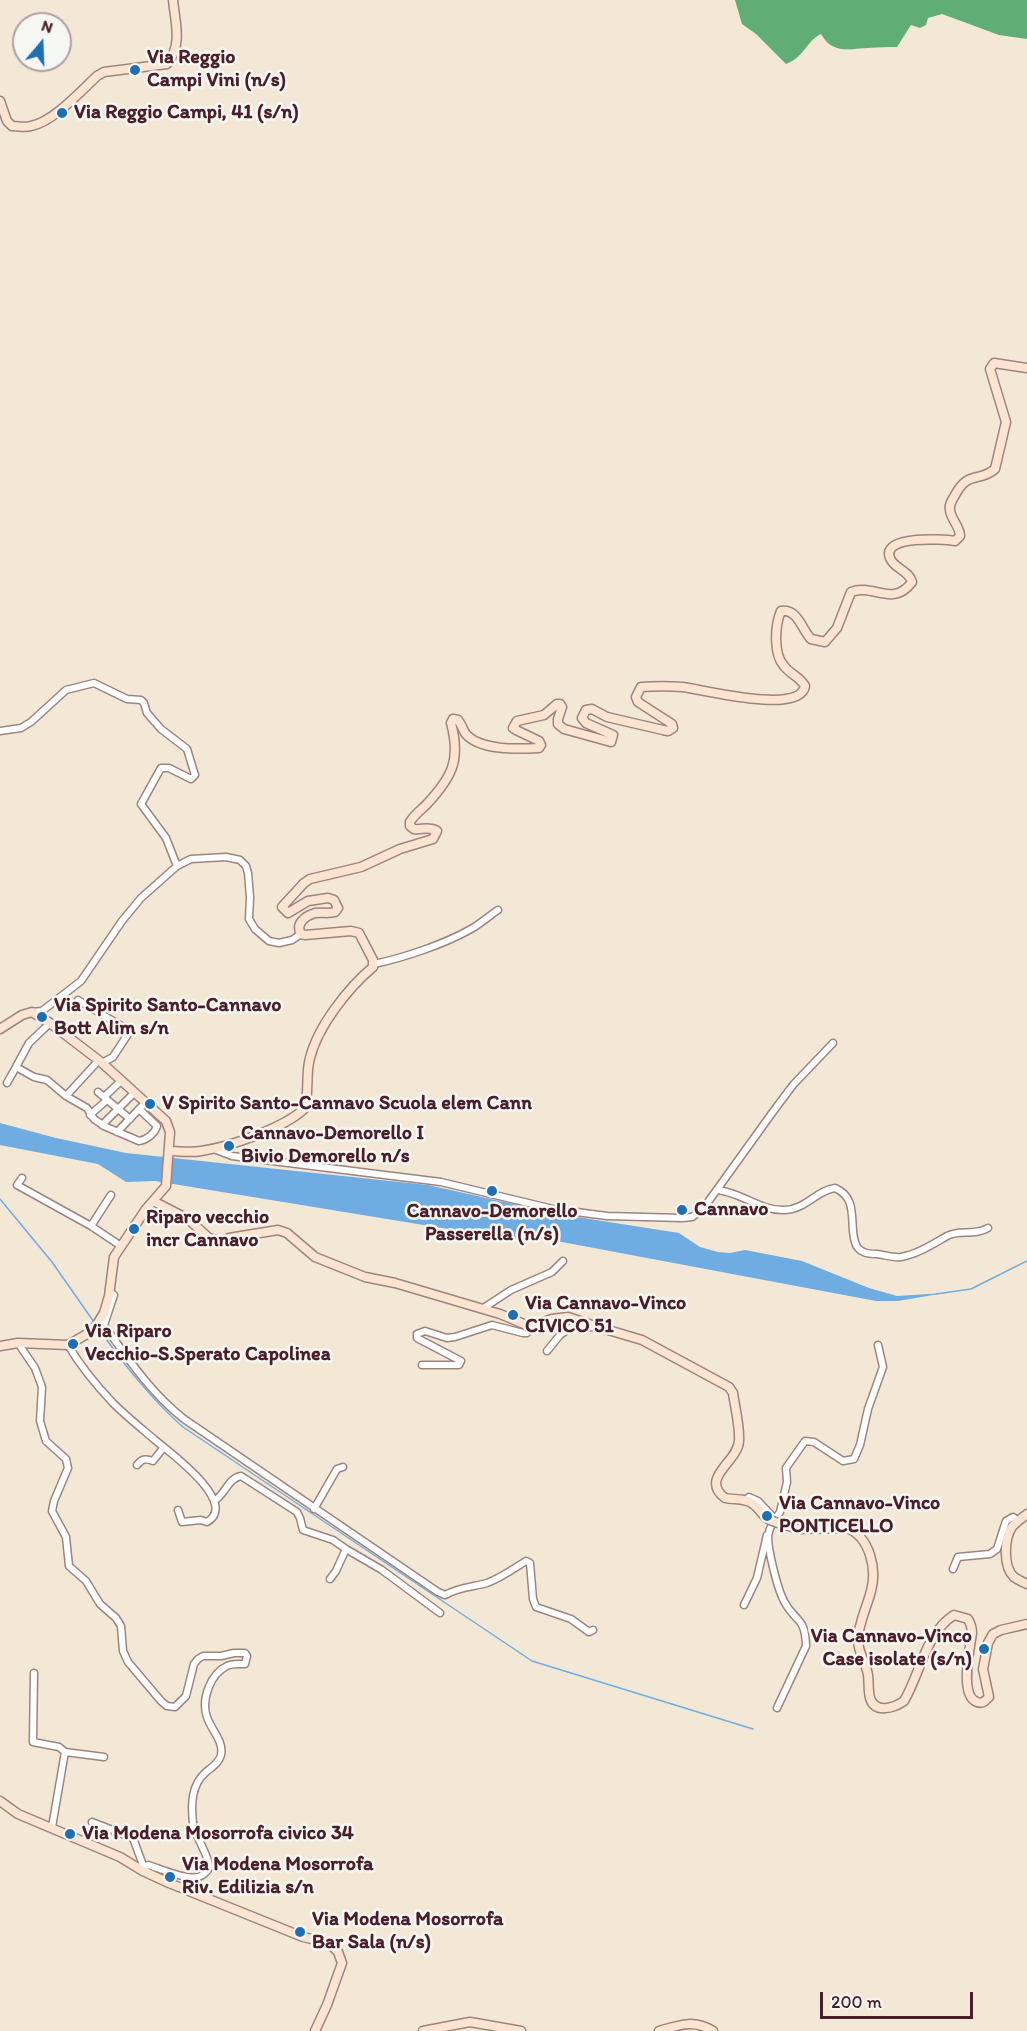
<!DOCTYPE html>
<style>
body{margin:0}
#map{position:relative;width:1027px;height:2031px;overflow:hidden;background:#f3e8d6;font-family:Itim,sans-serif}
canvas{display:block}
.north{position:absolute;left:12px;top:12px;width:60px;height:60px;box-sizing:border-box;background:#f6f6f2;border:2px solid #b1a0a2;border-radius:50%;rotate:19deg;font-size:16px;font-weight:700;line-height:24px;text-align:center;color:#4a1f2b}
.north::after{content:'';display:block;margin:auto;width:21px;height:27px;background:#1f6fb2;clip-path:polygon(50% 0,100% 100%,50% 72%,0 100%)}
.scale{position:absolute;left:820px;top:1992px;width:153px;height:27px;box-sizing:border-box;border:3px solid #4a1f2b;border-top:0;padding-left:8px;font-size:18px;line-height:21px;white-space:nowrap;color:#4a1f2b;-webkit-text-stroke:4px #f6f6f2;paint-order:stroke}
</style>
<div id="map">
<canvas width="1027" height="2031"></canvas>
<div class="north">N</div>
<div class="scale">200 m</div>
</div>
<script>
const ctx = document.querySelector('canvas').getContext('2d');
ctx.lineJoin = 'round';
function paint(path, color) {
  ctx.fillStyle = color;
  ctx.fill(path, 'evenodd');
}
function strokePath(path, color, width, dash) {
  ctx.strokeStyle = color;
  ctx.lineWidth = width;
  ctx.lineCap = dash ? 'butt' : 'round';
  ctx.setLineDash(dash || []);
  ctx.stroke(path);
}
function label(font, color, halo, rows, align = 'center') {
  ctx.font = font + ' Itim,sans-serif';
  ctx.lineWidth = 5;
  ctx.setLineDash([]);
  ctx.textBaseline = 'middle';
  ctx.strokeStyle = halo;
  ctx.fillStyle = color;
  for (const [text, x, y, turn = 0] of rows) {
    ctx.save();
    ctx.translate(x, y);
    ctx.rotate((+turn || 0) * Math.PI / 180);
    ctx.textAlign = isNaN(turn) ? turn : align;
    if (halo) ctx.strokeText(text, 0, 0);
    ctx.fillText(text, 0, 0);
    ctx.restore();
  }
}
const forest = new Path2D(`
 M 735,0 L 1027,0 L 1027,39 L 999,35 L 942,14 L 928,18 L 926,25 L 920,28 L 911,25 L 897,47 C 888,47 878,47 868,48 C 848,49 832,54 821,34 C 805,42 806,56 786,64 L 756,34 L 742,24 Z`);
const water = new Path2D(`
 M 0,1123 L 56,1138 L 126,1153 L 428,1185 L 558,1214 L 679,1233 L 700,1247 L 718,1252 L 730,1253 L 745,1250 L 802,1261 L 869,1288 L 897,1296 L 945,1293 L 898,1301 L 876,1301 L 546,1239 L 509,1239 L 155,1181 L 126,1182 L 98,1164 L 0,1145 Z`);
const stream = new Path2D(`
 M 0,1199 L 52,1262 L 94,1322
 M 936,1294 L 971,1289 L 1027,1261
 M 98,1328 C 124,1364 150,1398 183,1427 L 532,1661 L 753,1729`);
const street = new Path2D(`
 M 0,731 L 21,728 L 31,722 L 66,690 L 94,683 L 127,699 L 141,700 L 144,703 L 147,713 L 161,729 L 187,749 L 194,772 L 195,775 L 191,779 L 169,768 L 161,768 L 141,804 L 166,838 L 177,866
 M 374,964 C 403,958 445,944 471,929 C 480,924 489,916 498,910
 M 78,1000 L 130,1031 L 113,1057 L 102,1063
 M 32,1012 L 42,1011 L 81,981 L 122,921 L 141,898 L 177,866 L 191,859 L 226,857 L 240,860 L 246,866 L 248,873 L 250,897 L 249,919 L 255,929 L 269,941 L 279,943 L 292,940 L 301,934
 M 16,1067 L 29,1043 L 50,1023
 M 7,1083 L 16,1067 L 34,1077 L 47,1080 L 66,1096 L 87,1108 L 94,1119 L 104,1126 L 139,1141 C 147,1140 155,1133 157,1126 L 139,1109
 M 98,1092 L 130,1119
 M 66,1096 L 99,1060
 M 104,1097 L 121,1081
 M 90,1115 L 107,1100
 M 102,1125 L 134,1093
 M 117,1132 L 145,1103
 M 214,1149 L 232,1156 L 441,1182 L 553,1209 L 607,1216 L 682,1218 L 692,1217 L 703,1209 L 775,1109 L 793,1085 L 833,1043
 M 22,1178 L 17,1185 L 91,1226 L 121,1246
 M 717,1190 C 741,1192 760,1211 784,1210 C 805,1210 817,1190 835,1188 C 859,1198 849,1224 855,1242 C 858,1253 868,1254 877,1254 C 885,1255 893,1258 901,1257 C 918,1254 933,1244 947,1236 C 958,1229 975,1236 988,1228
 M 91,1226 L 111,1195
 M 110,1292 L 114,1295 L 104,1325 C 129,1360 151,1393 184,1419 L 438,1592 L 445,1595 C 459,1587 473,1587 487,1583 C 501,1578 513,1569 526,1561 L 530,1563 L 533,1599 L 536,1607 L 571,1619 L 589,1632 L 593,1630
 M 482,1309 L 511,1290 L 552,1272 L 563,1261
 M 18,1343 L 35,1368 L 42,1387 L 40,1421 L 46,1441 L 66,1459 L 68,1468 L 54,1501 L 52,1511 L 66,1537 L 69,1566 L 86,1581 L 100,1604 L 116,1618 L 121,1626 L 123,1651 L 128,1662 L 161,1701 L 167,1706 L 175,1707 L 186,1696 L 194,1664 L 198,1659 L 203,1656 L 221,1656 L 234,1653 L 245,1653 L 247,1656 L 245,1664 C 239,1664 232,1663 227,1666 C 210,1674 201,1700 207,1717 C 211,1730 224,1741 221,1755 C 219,1763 212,1767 206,1772 C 191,1785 191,1805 193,1823 C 195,1836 209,1856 209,1866 C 209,1870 207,1871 204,1874 C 193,1884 162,1869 148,1865 L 141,1870
 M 68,1345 C 81,1367 96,1385 113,1403 C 126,1416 141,1428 155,1440 C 168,1451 240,1503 207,1522 L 201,1520 L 182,1522 L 178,1510
 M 547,1351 L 560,1335 L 570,1328 L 596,1327
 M 422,1365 L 459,1365 L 461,1361 L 417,1338 L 417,1334 L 425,1331 L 447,1338 L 455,1337 L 492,1325 L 523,1333 L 527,1333 L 531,1327
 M 137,1465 C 142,1459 145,1458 153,1461 L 164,1447
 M 747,1500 L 749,1497 L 758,1501 L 775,1519 C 773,1523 770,1527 769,1532 C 765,1542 778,1590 784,1601 C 795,1623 805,1615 806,1646 L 777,1708
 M 214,1501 C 225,1495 228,1478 241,1476 L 297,1512 L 300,1518 L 303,1530 L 333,1540 L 346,1549 L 336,1571 L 330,1579
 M 314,1509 L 337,1469 L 343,1467
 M 775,1519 L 780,1512 L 787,1482 L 786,1468 L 805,1441 L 814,1442 L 843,1461 L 854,1459 L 860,1445 L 868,1409 L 883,1367 L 878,1345
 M 346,1549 L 382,1570 L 440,1613
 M 953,1569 L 958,1557 L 990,1554 L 997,1549 L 1006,1521 L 1013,1517 L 1018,1521
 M 744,1605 L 757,1578 L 767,1535
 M 34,1673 L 33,1742 L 59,1747 L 65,1752 L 104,1757
 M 92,1822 L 133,1838 L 144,1868
 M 52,1827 L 65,1752`);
const secondary = new Path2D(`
 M 0,101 L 7,121 L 12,126 C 19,126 25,128 31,126 C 53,122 81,91 97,76 L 104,72 L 167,64 C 183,45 175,22 173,0
 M 0,1029 L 22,1015 L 32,1012 L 50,1023 L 101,1062 L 166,1121 L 170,1132 L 166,1186 L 146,1209 L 114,1257 L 109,1296 L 104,1313 L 96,1326 L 87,1334 L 68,1345 L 18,1343 L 0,1346
 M 169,1151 C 179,1151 191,1153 201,1151 C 229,1147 284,1128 304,1109 C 310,1093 305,1075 310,1058 C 318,1026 348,988 373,967 L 373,960 L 359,933 L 351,931 L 305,935 L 301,934 C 295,924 305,916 315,913 C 322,912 328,914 335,912 L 338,908 L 334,900 L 328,898 L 308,901 L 288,913 L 282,907 L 304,883 L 310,879 L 361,867 L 400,849 L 433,839 L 437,831 C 429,826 422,830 414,829 L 410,826 L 410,822 C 414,815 421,810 427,804 C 452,777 461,760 451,723 L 453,719 L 458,720 C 461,724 463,729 465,733 C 479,751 519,749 539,748 L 541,745 L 539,741 L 516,730 L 513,728 L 517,721 L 544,715 L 557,704 L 560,704 L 562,707 L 558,719 L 558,724 L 564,729 L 611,742 L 613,735 L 586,723 L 582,718 L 586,710 L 592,709 L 607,717 L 663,730 L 668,731 L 673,728 L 672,724 L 638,702 L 636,697 L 641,687 C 655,686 669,686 683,687 C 704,690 800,715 805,686 C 800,677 790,674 784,666 C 773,654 775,625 781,611 C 798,609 801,628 811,639 L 825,642 L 837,628 L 851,592 C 873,583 893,608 912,582 C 909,570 894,569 890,558 C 881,535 943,539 955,541 L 960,536 C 960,526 951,520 950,510 C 949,505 951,502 954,497 C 968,469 979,483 995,469 L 1006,422 L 990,369 L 994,363 L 1027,368
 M 153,1201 L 188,1219 L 209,1238 L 221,1242 L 229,1238 L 278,1230 L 287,1233 L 315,1257 L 365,1277 L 395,1283 L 500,1314 L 531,1327 L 552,1319 L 568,1317 L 598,1327 L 642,1340 L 729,1387 L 733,1393 C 735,1408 740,1426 739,1441 C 738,1462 699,1478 725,1498 C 734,1500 746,1498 753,1504 C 760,1509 763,1517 770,1520
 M 1027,1514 C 1022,1518 1016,1522 1012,1527 C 1004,1539 1003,1567 1014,1577 C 1018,1580 1023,1582 1027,1584
 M 778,1523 L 799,1529 L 847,1528 C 870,1537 877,1569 871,1591 C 867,1607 858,1624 858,1640 C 858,1653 866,1662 868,1675 C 869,1682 868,1690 870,1698 C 875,1714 894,1708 904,1701 C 921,1672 925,1634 954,1615 L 968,1619 C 971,1624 972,1628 972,1633 C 970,1648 959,1696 977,1702 C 983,1704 985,1701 989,1697 L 983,1669 L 988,1643 L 993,1634 L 1001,1630 L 1027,1624
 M 0,1801 L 18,1814 L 120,1857 L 143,1871 L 169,1883 L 303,1937 L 329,1943 L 338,1952 L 342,1963 L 327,2005 L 315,2031
 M 423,2031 L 470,2022 L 521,2031
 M 659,2031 C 679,2025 694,2019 713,2031`);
const secondaryBridge = new Path2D(`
 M 770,1520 L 778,1523`);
const markers = [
 [135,70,6,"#1f6fb2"],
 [62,113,6,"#1f6fb2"],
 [42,1017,6,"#1f6fb2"],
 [150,1104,6,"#1f6fb2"],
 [229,1146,6,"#1f6fb2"],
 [492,1191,6,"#1f6fb2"],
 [682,1210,6,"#1f6fb2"],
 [134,1229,6,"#1f6fb2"],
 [513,1315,6,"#1f6fb2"],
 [73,1344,6,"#1f6fb2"],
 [767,1516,6,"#1f6fb2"],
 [984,1649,6,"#1f6fb2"],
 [70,1834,6,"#1f6fb2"],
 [170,1877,6,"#1f6fb2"],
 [300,1932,6,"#1f6fb2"]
];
const poiNames = [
 ["Via Reggio",147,58],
 ["Campi Vini (n/s)",147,81],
 ["Via Reggio Campi, 41 (s/n)",74,113],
 ["Via Spirito Santo-Cannavo",54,1006],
 ["Bott Alim s/n",54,1029],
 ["V Spirito Santo-Cannavo Scuola elem Cann",162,1104],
 ["Cannavo-Demorello I",241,1134],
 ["Bivio Demorello n/s",241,1157],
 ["Cannavo",694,1210],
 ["Cannavo-Demorello",492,1212,"center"],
 ["Passerella (n/s)",492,1235,"center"],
 ["Riparo vecchio",146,1218],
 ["incr Cannavo",146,1241],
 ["Via Cannavo-Vinco",525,1304],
 ["CIVICO 51",525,1327],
 ["Via Riparo",85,1332],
 ["Vecchio-S.Sperato Capolinea",85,1355],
 ["Via Cannavo-Vinco",779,1504],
 ["PONTICELLO",779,1527],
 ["Via Cannavo-Vinco",972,1637,"right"],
 ["Case isolate (s/n)",972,1660,"right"],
 ["Via Modena Mosorrofa civico 34",82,1834],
 ["Via Modena Mosorrofa",182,1865],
 ["Riv. Edilizia s/n",182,1888],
 ["Via Modena Mosorrofa",312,1920],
 ["Bar Sala (n/s)",312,1943]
];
paint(forest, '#60ad78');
paint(water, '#6face1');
strokePath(stream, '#6face1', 1.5);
strokePath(street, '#9e8480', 9);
strokePath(secondary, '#9e8480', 11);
strokePath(street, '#fff', 6);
strokePath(secondary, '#fde4d0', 8);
strokePath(secondaryBridge, '#9e8480', 11, []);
strokePath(secondaryBridge, '#fde4d0', 8);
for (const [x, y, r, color] of markers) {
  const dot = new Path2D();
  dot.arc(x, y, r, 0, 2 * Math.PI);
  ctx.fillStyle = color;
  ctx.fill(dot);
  strokePath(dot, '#f6f6f2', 2);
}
label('bold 20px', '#4a1f2b', '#f6f6f2', poiNames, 'left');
</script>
